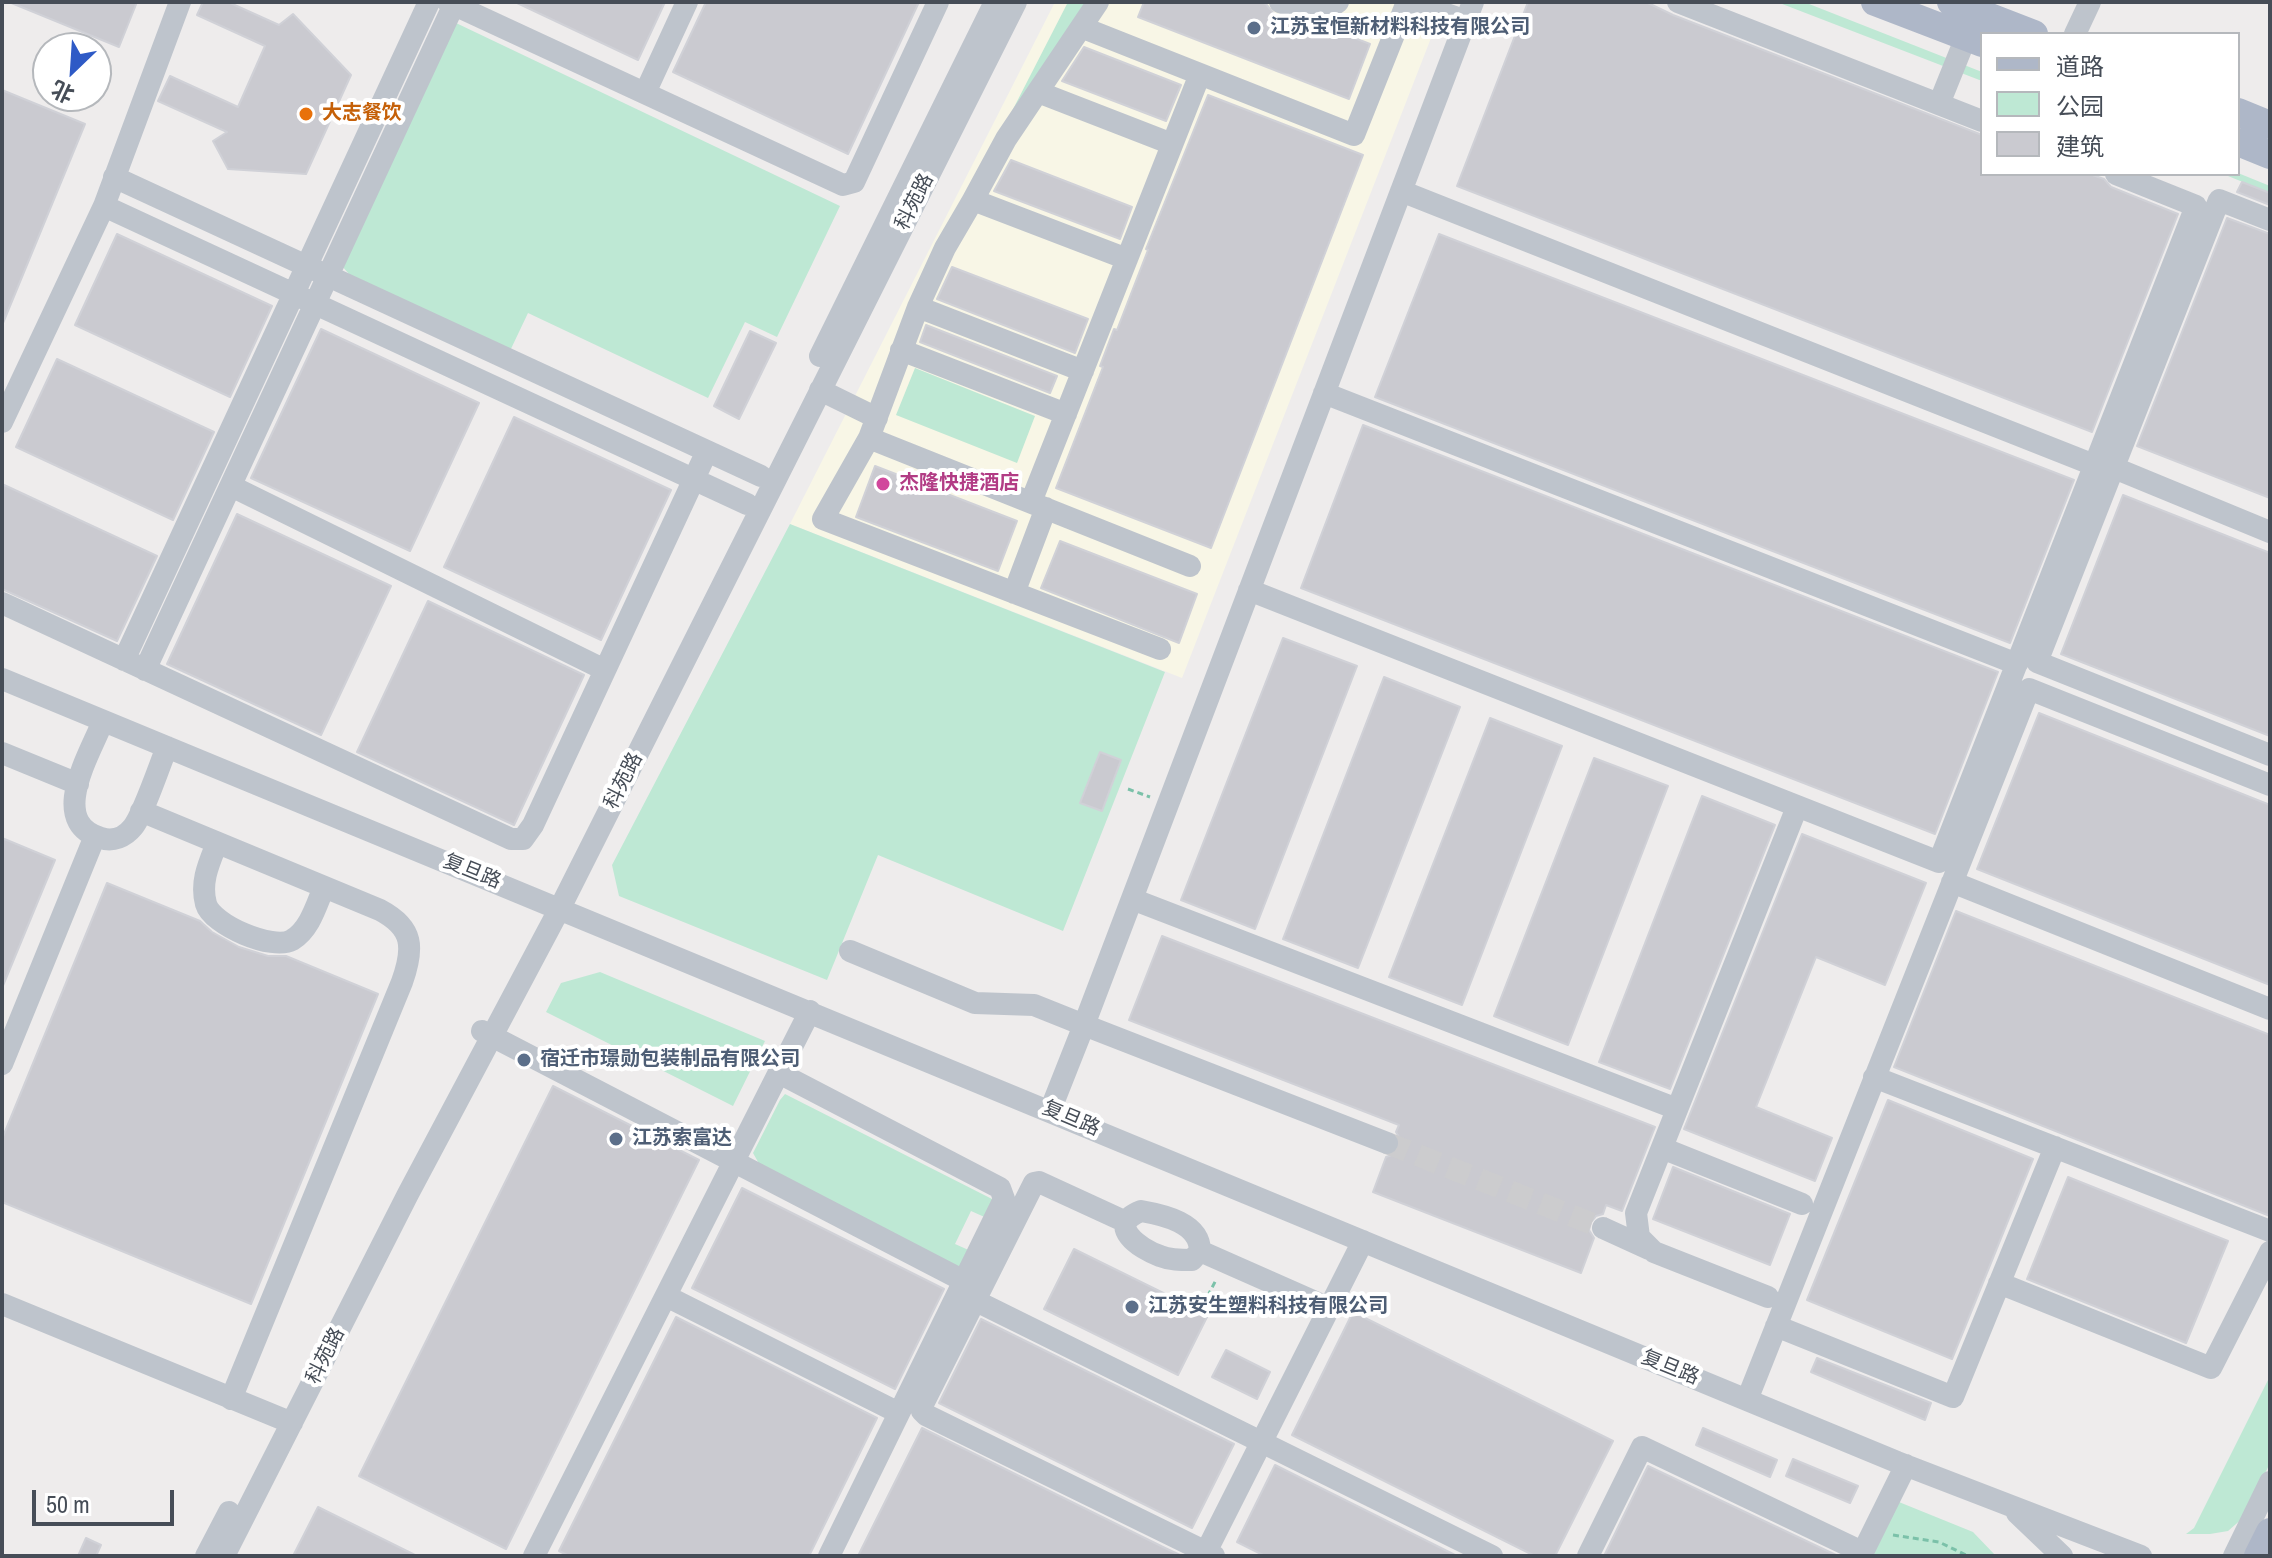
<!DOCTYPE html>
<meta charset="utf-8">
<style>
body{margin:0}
#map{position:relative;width:2272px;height:1558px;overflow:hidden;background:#eeecec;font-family:"Archivo Narrow","Noto Sans SC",sans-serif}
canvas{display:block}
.frame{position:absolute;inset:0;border:4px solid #464d57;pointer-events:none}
.legend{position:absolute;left:1980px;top:32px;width:260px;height:144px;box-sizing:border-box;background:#fff;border:2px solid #b5b8bc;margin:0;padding:10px 14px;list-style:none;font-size:24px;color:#464d57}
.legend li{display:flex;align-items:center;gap:16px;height:40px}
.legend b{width:40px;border:2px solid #b5b8bc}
.north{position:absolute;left:32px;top:32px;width:80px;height:80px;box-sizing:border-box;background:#fff;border:2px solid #b5b8bc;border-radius:50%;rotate:205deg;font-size:22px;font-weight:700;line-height:32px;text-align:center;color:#464d57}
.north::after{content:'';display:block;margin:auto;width:28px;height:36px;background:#2e5ac6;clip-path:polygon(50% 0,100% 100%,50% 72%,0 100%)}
.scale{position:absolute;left:32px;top:1490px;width:142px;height:36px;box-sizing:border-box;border:4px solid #464d57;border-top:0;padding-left:10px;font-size:24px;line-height:28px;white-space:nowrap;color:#464d57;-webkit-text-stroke:6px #fff;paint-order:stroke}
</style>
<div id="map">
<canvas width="2272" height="1558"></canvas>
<div class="frame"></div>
<ul class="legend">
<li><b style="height:10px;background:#aeb7c8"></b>道路</li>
<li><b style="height:22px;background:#bee8d4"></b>公园</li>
<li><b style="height:22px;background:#cacad0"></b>建筑</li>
</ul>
<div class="north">北</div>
<div class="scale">50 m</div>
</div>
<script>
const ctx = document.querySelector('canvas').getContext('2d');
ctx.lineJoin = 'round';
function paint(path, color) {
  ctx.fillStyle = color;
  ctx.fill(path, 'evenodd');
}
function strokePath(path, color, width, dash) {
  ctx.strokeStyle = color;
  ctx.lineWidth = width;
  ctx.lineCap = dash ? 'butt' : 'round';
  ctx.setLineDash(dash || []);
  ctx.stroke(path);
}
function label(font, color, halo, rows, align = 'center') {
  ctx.font = font + ' "Archivo Narrow","Noto Sans SC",sans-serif';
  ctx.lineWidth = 8;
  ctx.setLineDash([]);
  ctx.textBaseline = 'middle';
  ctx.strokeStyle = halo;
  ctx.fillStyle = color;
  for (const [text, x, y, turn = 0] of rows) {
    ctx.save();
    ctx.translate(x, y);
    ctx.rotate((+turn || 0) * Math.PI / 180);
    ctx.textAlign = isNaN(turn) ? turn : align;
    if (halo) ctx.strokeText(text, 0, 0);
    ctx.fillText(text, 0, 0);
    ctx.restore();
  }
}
const commercial = new Path2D(`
 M 1055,2 L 1445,2 L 1182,678 L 790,524 Z`);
const green = new Path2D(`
 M 1068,2 L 1088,2 L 1009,117 Z
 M 1777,2 L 1804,2 L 1982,72 L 1982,81 Z
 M 456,23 L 840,206 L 777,337 L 745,322 L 708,398 L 528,313 L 509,353 L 355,281 L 342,266 Z
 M 2238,173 L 2270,186 L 2270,193 L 2223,174 Z
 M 915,368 L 1035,416 L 1017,463 L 896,415 Z
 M 790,524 L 1165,672 L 1063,931 L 878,855 L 827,980 L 619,896 L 612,865 Z
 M 600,972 L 765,1041 L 733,1106 L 546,1012 L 561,983 Z
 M 785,1094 L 994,1200 L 989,1219 L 971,1211 L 955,1244 L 973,1252 L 958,1270 L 762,1169 L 753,1153 L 780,1100 Z
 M 2270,1376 L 2270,1463 L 2244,1517 L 2228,1531 L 2210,1534 L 2186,1534 L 2194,1528 Z
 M 1894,1500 L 1973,1532 L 1996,1556 L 1867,1556 Z`);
const building = new Path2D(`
 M 9,2 L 137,2 L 119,47 Z
 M 203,2 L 228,2 L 279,25 L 293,14 L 351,75 L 306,174 L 228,169 L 213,141 L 227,132 L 158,101 L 170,76 L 238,107 L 265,46 L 197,15 Z
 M 515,2 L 665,2 L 638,60 Z
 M 706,2 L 919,2 L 848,154 L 673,72 Z
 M 1144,2 L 1261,2 L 1266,4 L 1275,15 L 1300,24 L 1321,25 L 1370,44 L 1349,99 L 1138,17 Z
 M 1528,2 L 1646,2 L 1673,15 L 1982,135 L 1982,174 L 2090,174 L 2104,179 L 2111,187 L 2178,214 L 2092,432 L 1457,186 Z
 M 1084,47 L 1181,85 L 1166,121 L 1062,81 Z
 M 2,90 L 85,124 L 3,323 L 2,323 Z
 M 1208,95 L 1363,155 L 1211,548 L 1056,488 L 1103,367 L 1100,366 L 1114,329 L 1117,330 L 1148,250 L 1146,249 Z
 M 1011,160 L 1132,207 L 1120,239 L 994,191 Z
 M 2242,182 L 2270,193 L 2270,205 L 2237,192 Z
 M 2227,218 L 2270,234 L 2270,498 L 2137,446 Z
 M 117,234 L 272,306 L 230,397 L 75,325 Z
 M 1439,234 L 2074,480 L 2010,643 L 1375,397 Z
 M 952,267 L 1088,319 L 1075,353 L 937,299 Z
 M 926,325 L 1057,376 L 1050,393 L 920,342 Z
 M 321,329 L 479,403 L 410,551 L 251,478 Z
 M 750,331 L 776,343 L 739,419 L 714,406 Z
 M 57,359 L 214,432 L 173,520 L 16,447 Z
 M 514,417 L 671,490 L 601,640 L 444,567 Z
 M 1363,425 L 1998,672 L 1935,834 L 1301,588 Z
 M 875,466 L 1017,521 L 998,571 L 856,517 Z
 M 2,484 L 157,556 L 117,641 L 2,589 Z
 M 2123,495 L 2270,553 L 2270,736 L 2061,654 Z
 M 237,514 L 391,586 L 321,735 L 167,664 Z
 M 1060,541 L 1197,594 L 1179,643 L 1041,588 Z
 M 428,601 L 584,675 L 514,825 L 357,752 Z
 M 1283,638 L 1357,666 L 1255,929 L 1181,900 Z
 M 1384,677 L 1460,707 L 1358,968 L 1283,939 Z
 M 2039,713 L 2270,805 L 2270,985 L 1977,869 Z
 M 1490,718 L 1562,746 L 1462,1005 L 1389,977 Z
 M 1100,752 L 1121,760 L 1102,811 L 1080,803 Z
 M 1594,758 L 1668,786 L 1568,1045 L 1494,1016 Z
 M 1702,796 L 1775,825 L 1670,1089 L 1599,1062 Z
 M 1802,834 L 1926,883 L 1885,985 L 1816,957 L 1756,1107 L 1832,1138 L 1815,1181 L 1684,1129 Z
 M 2,838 L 55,860 L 2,988 Z
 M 107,883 L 200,921 L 212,932 L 239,947 L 268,956 L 286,956 L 378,994 L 251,1304 L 2,1202 L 2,1139 Z
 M 1956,911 L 2270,1035 L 2270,1216 L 1894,1067 Z
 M 1162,936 L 1655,1127 L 1622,1211 L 1606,1205 L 1603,1214 L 1596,1216 L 1591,1222 L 1589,1230 L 1594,1238 L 1581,1273 L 1373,1192 L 1386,1157 L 1395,1154 L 1400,1147 L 1401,1140 L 1396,1132 L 1399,1125 L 1129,1020 Z
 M 553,1086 L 699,1160 L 506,1549 L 359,1476 Z
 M 1888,1100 L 2033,1159 L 1952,1359 L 1807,1300 Z
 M 1673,1167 L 1790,1214 L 1770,1265 L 1653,1219 Z
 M 2068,1177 L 2228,1241 L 2186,1343 L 2027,1279 Z
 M 742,1188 L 944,1289 L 895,1389 L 692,1288 Z
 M 1074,1249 L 1208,1315 L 1178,1375 L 1044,1309 Z
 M 1353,1312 L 1613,1441 L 1555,1556 L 1535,1556 L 1292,1435 Z
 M 676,1317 L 877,1418 L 809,1556 L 569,1556 L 559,1551 Z
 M 981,1319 L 1234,1444 L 1192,1528 L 939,1403 Z
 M 1226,1350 L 1270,1372 L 1257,1399 L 1212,1377 Z
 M 1817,1358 L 1931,1403 L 1925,1420 L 1811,1372 Z
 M 922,1428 L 1163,1547 L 1182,1556 L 858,1556 Z
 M 1703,1428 L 1777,1460 L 1770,1477 L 1696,1445 Z
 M 1793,1459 L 1858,1486 L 1850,1503 L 1786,1476 Z
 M 1275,1465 L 1457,1556 L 1265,1556 L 1237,1542 Z
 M 1648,1466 L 1838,1556 L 1604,1556 Z
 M 318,1507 L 417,1556 L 293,1556 Z
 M 86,1538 L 101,1545 L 96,1556 L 78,1556 Z`);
const minorTunnel = new Path2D(`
 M 1387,1143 L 1603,1228`);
const path = new Path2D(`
 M 1128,789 L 1150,797
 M 1203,1305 L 1216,1280
 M 1893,1535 L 1939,1542 L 1968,1556`);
const minor = new Path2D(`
 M 448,2 L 843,185 L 854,182 L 938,2
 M 1280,2 C 1303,10 1316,20 1338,2
 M 1412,2 L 1466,21
 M 1678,2 L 1982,121
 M 1081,27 L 1354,135 L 1407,2
 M 2075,34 L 2090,2
 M 1038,92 L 1172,144
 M 645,93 L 687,2
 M 1939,104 L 1966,37
 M 114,177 L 761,476
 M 1401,191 L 2094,465
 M 973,200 L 1006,139 L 1098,2
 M 104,206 L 747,504
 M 2270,220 L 2219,200 L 2037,662 L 2270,755
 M 1127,259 L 973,200 L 945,248 L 918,307 L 869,438 L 823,519 L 1160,649
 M 918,307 L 1083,371
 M 901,350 L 1066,414
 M 820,356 L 995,2
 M 820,390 L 877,418
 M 1324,393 L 2017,664
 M 2,422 L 104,206 L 180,2
 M 869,438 L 1190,566
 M 2112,467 L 2270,532
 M 231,486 L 605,670
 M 1031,502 L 1200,74
 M 1249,590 L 1939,862 L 2196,206 L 2116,174
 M 1014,593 L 1046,508
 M 2,603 L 511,839 L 523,839 L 533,825 L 707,451
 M 124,660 L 429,2
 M 145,670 L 455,2
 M 2,679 L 1897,1462 L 2141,1556
 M 103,721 C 90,754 47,822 101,838 C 113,842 125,837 133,827 C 143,815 160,764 167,747
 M 2,753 L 78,784
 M 141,811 L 380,910 C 414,928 414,948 402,982 L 231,1399
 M 217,843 C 209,863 200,882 206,904 C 212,925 273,951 292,940 C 310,929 316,906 324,887
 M 1952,882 L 2270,1009
 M 1132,899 L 1677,1109
 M 850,951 L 975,1003 L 1034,1005 L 1084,1025 L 1050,1111
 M 482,1031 L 964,1281
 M 2,1064 L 95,836
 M 779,1073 L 1000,1188 L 1004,1199 L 829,1556
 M 1874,1077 L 2270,1231
 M 1387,1143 L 1084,1025 L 1473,2
 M 1662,1148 L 1802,1204
 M 1141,1211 C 1164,1215 1200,1223 1200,1251 L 1192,1260 C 1180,1260 1170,1260 1160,1256 C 1140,1249 1105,1225 1141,1211 Z
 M 1126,1222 L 1039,1182 L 1034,1183 L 923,1404 L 922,1411 L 926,1415 L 1214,1556
 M 1603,1228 L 1649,1249
 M 1200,1251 L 1329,1308
 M 1999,1283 L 2211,1368 L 2270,1252
 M 666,1296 L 899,1413
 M 1768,1297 L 1654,1252 L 1639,1237 L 1636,1213 L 1797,807
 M 974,1300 L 1492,1556
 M 2,1304 L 292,1423
 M 1776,1326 L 1953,1397 L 2055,1147
 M 1747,1400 L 2029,689 L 2270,785
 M 2017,1513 L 2062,1556
 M 1206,1552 L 1363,1241
 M 206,1556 L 229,1512
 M 224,1556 L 408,1194 L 560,908 L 1016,2
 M 534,1556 L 810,1011
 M 1588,1556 L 1642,1447 L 1862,1552
 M 1861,1556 L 1906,1465
 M 2234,1556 L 2270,1482`);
const major = new Path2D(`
 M 1875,2 L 1982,43
 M 1951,2 L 2034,34
 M 2238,112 L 2270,125
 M 2238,142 L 2270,155
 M 2258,1556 L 2270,1532`);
const markers = [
 [1254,28,8,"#5c6f8a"],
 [306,114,8,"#e8710a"],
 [883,484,8,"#d1479c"],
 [524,1060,8,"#5c6f8a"],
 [616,1139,8,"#5c6f8a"],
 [1132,1307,8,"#5c6f8a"]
];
const serviceNames = [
 ["江苏宝恒新材料科技有限公司",1270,28],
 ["宿迁市璟勋包装制品有限公司",540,1060],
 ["江苏索富达",632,1139],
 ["江苏安生塑料科技有限公司",1148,1307]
];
const foodNames = [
 ["大志餐饮",322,114]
];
const streetNames = [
 ["科苑路",915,202,-63],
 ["科苑路",624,781,-63],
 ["复旦路",472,872,22],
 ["复旦路",1071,1119,23],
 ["科苑路",326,1356,-63],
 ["复旦路",1670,1368,22]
];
const hotelNames = [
 ["杰隆快捷酒店",899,484]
];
paint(commercial, '#f8f6e6');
paint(green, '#bee8d4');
paint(building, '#cacad0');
strokePath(building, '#d0d1d7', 2);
strokePath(minorTunnel, '#ccccce', 22, [22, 11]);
strokePath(path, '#7bc1a9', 3, [6, 4]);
strokePath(minor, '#bec4cc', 22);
strokePath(major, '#aeb7c8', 28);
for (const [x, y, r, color] of markers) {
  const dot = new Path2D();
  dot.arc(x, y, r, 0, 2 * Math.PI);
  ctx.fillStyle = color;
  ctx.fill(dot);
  strokePath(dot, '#fff', 3);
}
label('bold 20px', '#4e5e75', '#fff', serviceNames, 'left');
label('bold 20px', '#c56008', '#fff', foodNames, 'left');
label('20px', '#464d57', '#fff', streetNames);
label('bold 20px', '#b23c85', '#fff', hotelNames, 'left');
</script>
